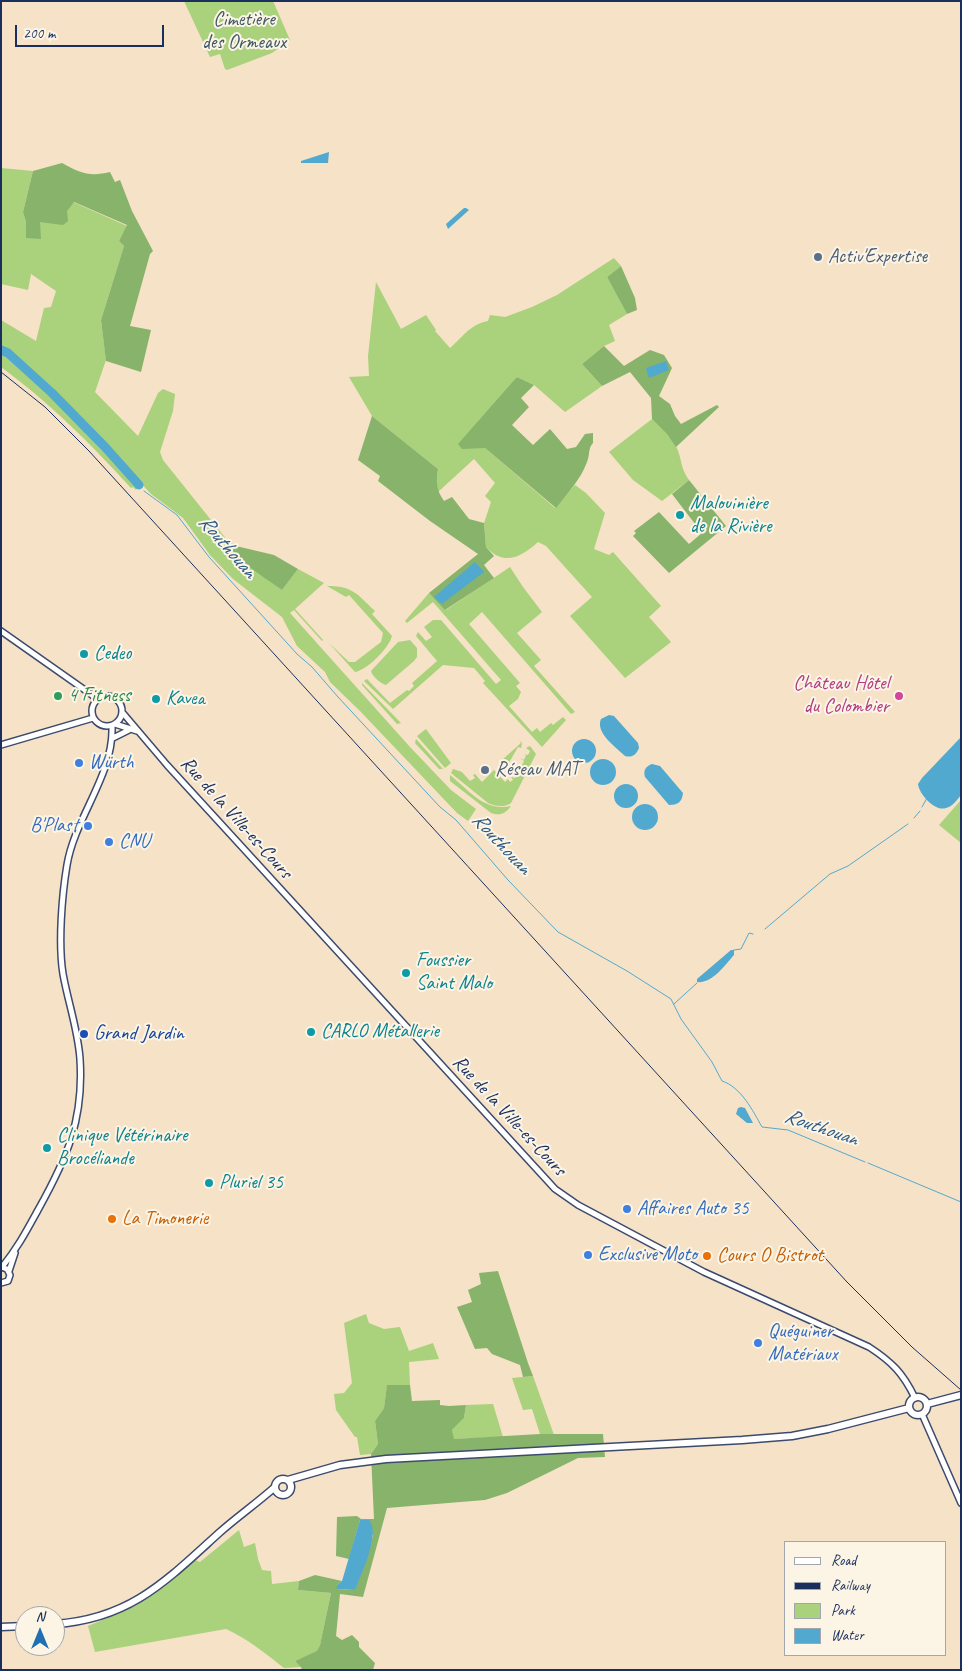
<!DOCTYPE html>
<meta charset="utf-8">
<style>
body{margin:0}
#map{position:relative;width:962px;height:1671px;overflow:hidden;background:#f5e2c7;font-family:Caveat,sans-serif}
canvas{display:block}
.frame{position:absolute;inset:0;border:2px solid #1b2f5e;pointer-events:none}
.legend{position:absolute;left:784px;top:1541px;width:162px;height:115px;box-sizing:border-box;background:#fcf5e5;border:1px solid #a2a6af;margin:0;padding:6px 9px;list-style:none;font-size:15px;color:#1b2f5e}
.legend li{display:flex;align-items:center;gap:10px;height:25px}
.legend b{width:25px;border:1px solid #a2a6af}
.north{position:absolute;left:15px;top:1606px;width:50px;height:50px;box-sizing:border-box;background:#fcf5e5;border:1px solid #a2a6af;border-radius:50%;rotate:0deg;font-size:14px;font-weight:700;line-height:20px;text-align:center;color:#1b2f5e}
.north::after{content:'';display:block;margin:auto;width:18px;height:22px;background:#1f6fb2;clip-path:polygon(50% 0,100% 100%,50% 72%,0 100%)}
.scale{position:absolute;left:15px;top:25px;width:149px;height:22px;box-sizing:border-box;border:2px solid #1b2f5e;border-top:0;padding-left:6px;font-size:15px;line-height:18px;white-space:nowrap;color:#1b2f5e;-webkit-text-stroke:4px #fcf5e5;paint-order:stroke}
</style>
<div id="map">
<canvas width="962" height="1671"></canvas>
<div class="frame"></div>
<ul class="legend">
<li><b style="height:6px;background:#fff"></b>Road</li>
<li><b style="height:6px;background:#1b2f5e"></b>Railway</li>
<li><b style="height:14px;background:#aad17b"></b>Park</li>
<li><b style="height:14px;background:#52a9cf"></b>Water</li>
</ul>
<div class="north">N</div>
<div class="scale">200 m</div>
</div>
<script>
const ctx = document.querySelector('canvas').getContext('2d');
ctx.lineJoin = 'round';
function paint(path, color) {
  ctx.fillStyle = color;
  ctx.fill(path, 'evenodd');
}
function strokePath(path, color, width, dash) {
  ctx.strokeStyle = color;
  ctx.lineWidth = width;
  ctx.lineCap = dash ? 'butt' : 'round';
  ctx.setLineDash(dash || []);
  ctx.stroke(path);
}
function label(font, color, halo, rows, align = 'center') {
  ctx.font = font + ' Caveat,sans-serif';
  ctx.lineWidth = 4;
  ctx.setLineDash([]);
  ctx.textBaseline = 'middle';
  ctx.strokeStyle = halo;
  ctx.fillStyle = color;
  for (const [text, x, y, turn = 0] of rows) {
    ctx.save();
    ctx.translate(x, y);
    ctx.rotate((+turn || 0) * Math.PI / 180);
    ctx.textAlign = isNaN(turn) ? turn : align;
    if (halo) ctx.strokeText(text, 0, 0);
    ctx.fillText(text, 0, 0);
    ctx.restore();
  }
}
const green = new Path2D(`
 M 184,1 L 273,1 L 290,40 L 272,53 L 227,70 L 225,69 L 220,54 L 210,57 Z
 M 1,168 L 33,171 L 23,212 L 26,222 C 44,222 63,216 73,202 L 127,226 L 119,241 L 124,246 L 101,320 L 106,360 L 95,392 L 138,436 L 158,393 L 163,389 L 175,394 L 173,411 L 160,452 L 163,460 L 227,540 L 229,547 L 282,590 L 298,569 L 324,583 L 295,609 L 323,640 L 322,641 L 294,610 L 290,613 L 410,747 L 451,790 L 476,809 L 468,821 L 457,813 L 360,711 L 330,682 L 325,672 L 297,646 L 282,617 L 233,579 L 210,555 L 183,518 L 151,494 L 140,482 L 136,490 L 133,487 L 131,488 C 89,442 51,404 1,367 L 1,320 L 36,341 L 44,308 L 51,307 L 56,291 L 31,274 L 28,290 L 1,284 Z
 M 614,258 L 621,266 L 607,277 L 627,314 L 609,325 L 615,341 L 604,346 L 582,364 L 602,386 L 565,412 L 534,385 L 517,377 L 478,448 L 485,448 L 555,508 L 575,485 L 586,493 L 605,513 L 594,549 L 609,555 L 613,552 L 661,606 L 649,617 L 671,642 L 625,678 L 570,616 L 592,597 L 546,546 L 538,542 C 520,558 504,566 486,547 L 484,523 L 491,502 L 485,496 L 495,483 L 474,459 L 438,492 L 436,485 L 438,469 L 372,416 L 349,377 L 369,376 L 368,356 L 376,282 L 401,329 L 426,315 L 436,330 L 435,331 L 450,348 C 463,337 469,325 488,321 L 490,315 L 505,317 L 532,307 L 557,295 Z
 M 652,419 C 660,427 671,436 676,446 C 682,458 680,468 689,480 L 662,501 L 633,480 L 609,452 Z
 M 510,567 L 523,587 L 542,612 L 517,633 L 541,660 L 534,666 L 575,712 L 571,714 L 482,612 L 469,624 L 520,683 L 516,686 L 521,692 L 518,699 L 509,706 L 532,732 L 537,728 L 540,732 L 551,723 L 553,725 L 563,717 L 566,720 L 542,747 L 483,683 L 485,681 L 474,668 L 443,665 L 393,709 L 364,681 L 367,679 L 390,703 L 407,690 L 409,691 L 414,686 L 412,683 L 437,661 L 416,636 L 418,632 L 426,641 L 432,637 L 424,627 L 433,620 L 441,620 L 496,684 L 501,680 L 433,602 L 407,623 L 405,621 L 429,593 L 446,610 Z
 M 327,586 C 353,586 357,594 375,611 L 372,614 L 392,636 C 389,648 367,670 355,672 L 329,643 L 349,662 L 355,662 L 381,642 L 383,633 L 349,595 L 346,597 Z
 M 410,640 L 417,648 L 417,657 L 414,661 L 386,685 C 381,684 372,676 371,671 L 398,642 Z
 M 362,683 L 401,723 L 397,724 L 362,685 Z
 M 426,729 L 451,763 L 445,768 L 417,736 Z
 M 416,739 L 443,769 L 439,769 L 415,743 Z
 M 519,740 L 522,743 L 521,748 L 518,747 L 507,766 L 502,760 L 521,743 Z
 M 530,746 L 536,754 L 511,803 C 504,808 495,806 488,803 L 451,773 L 453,769 L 462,772 L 470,781 L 475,778 L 473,775 L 475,774 L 482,782 L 494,770 L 505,782 L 508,779 L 510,782 L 513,780 L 511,777 L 515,778 L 518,772 L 515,769 L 518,771 L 521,767 L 517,764 L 522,765 L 524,761 L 520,758 L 524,760 L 526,755 L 523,754 L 528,755 L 530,751 L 526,748 Z
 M 450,775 C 469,790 484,812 511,806 C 505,814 500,816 491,813 L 450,781 Z
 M 961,800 L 961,843 L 939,825 Z
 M 366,1314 L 369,1323 L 384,1329 L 400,1327 L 409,1351 L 433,1343 L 439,1359 L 409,1362 L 410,1385 L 387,1386 L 384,1408 L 375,1421 L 378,1444 L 371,1454 L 360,1455 L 357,1437 L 355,1437 L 336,1410 L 334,1394 L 344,1393 L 352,1383 L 344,1323 Z
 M 533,1376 L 554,1435 L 540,1434 L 532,1409 L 523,1410 L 512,1378 Z
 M 493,1404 L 503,1437 L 453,1439 L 452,1430 L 464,1418 L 466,1405 Z
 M 239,1530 L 244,1547 L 255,1543 L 258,1559 L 262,1570 L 271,1571 L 272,1584 L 299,1581 L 298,1590 L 331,1593 L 320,1645 L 317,1652 L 295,1661 L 302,1667 L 284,1668 C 265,1653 248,1639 226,1629 L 95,1652 L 88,1626 L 135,1606 L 161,1588 L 195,1560 L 200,1562 Z`);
const forest = new Path2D(`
 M 62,163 C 80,173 90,177 110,172 L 115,182 L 120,180 L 132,211 L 153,251 L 150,254 L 130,326 L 151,330 L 141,372 L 106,361 L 101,320 L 124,246 L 119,241 L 127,225 L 74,202 L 67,211 L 68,221 L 63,225 L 40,222 L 41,239 L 26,238 L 26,222 L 23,212 L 33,171 Z
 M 621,266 L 635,298 L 637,310 L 627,314 L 607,277 Z
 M 604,346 L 624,366 L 650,350 L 664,355 L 672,368 L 659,396 L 670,404 L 675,416 L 681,424 L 717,405 L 719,407 L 676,447 L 667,434 L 652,419 L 651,398 L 630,372 L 602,386 L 582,364 Z
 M 517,377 L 534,385 L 521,398 L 529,407 L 512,425 L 533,445 L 550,429 L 567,449 L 576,447 L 585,434 L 593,433 L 593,443 C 588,448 590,455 587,462 C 581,479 567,494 556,508 L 485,448 L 462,449 L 458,444 Z
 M 372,416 L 438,469 C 436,483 436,489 444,501 L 452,497 L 469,519 L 484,523 L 486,547 L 494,556 L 484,565 L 494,578 L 445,610 L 429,593 L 478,554 L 430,521 L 378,481 L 380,476 L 358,460 Z
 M 689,480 L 726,526 L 669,573 L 633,536 L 636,533 L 634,531 L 659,512 L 689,544 L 702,533 L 672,494 Z
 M 227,540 L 236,546 L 274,555 L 298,569 L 282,590 C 267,579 232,558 227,540 Z
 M 498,1271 L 528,1363 L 533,1376 L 523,1377 L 520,1365 L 492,1354 L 487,1348 L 475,1349 L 457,1307 L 472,1302 L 468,1290 L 481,1284 L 479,1273 Z
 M 387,1385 L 410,1385 L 412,1401 L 440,1400 L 440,1405 L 449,1406 L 466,1405 L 464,1418 L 452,1430 L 454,1439 L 540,1434 L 603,1434 L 605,1457 L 578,1458 L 507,1493 L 485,1500 L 387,1508 L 363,1597 L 340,1594 L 336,1636 L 342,1640 L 352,1635 L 359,1642 L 359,1647 L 375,1663 L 373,1670 L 302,1670 L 301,1667 L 295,1661 L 317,1651 L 320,1645 L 331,1593 L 298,1590 L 299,1581 L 315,1575 L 342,1581 L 337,1585 L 337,1589 L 354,1590 L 370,1548 L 373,1535 L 360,1520 L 349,1559 L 336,1556 L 337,1517 L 357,1516 L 361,1519 L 374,1519 L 371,1454 L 378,1444 L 375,1421 L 384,1408 Z`);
const water = new Path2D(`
 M 329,152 L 328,163 L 301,163 L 301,161 Z
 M 464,208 L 466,208 L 469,210 L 448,229 L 446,224 Z
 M 666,361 L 669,370 L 649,378 L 646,368 Z
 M 475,562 L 484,572 L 442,604 L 434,597 Z
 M 609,715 L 614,716 L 638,743 L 639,748 C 636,755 632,758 625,756 C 616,747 595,733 601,719 Z
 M 961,737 L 961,795 C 957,800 952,807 946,808 C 935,812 919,794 918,784 L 922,778 Z
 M572 751a12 12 0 1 1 24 0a12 12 0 1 1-24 0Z
 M590 772a13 13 0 1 1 26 0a13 13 0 1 1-26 0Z
 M 652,764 L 660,766 L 683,793 C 682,802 678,805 669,805 L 645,777 C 643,770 646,766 652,764 Z
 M614 796a12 12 0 1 1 24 0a12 12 0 1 1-24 0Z
 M632 817a13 13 0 1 1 26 0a13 13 0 1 1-26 0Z
 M 731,950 L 734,950 L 734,955 C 725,965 712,984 697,982 L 697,979 Z
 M 741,1107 L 745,1108 L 753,1123 L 747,1123 L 736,1114 L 738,1108 Z
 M 360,1520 L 369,1520 C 381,1534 361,1573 356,1588 L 354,1590 L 337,1589 L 337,1585 L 342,1581 Z`);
const stream = new Path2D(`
 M 144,491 L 177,515 L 209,557 L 297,654 L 312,667 L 338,697 L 440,807 L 456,820 L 508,880 L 558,932 L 627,971 L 671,999 L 681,1019 L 712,1062 L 722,1081 C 741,1087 753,1111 762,1127 L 788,1130 L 865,1162
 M 922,807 L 927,798
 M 914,818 L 920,811
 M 765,929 L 830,874 L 848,866 L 908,824
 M 734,950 L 741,949 L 749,933 L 753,934
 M 674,1004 L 697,983
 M 868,1163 L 961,1202`);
const river = new Path2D(`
 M 1,350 L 8,353 L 52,393 L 105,447 L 139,485`);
const tertiary = new Path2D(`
 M 1,631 L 92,695 L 97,700
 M92 711a15 15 0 1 1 30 0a15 15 0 1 1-30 0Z
 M 122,712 L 167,765 L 555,1189 L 578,1205 L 704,1272 L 869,1347 C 892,1362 903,1373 915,1398
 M 115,724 L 137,731
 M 113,738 L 129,730
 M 1,745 L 93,718
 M 1,1267 L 7,1269 L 10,1275 L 8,1281 L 1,1283
 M 2,1267 C 17,1249 27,1230 38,1210 C 67,1158 84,1120 80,1059 C 78,1030 68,1002 63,974 C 58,943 62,895 67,865 C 75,817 114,775 112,726
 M 9,1271 L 15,1253
 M 922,1414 L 961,1503`);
const primary = new Path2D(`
 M909 1406a9 9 0 1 1 18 0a9 9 0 1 1-18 0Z
 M 927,1404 L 961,1395
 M275 1487a8 8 0 1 1 16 0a8 8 0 1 1-16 0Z
 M 288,1480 L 340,1465 L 386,1459 L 742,1440 L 792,1436 L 828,1429 L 909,1408
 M 55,1624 C 130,1619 166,1581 219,1533 C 237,1517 257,1503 275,1487
 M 1,1627 L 25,1626`);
const rail = new Path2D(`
 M 1,372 L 45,407 L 89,451 L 847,1282 L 912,1347 L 961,1390`);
const markers = [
 [818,257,5,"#5c6f8a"],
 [680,515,5,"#0f9aa8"],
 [84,654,5,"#0f9aa8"],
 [58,696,5,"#2e9e5b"],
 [899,696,5,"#d1479c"],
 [156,699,5,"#0f9aa8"],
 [79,763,5,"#3f7fe0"],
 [485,770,5,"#5c6f8a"],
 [88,826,5,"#3f7fe0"],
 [109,842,5,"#3f7fe0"],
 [406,973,5,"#0f9aa8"],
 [311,1032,5,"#0f9aa8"],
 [84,1034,5,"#1a4fb4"],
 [47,1148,5,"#0f9aa8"],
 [209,1183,5,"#0f9aa8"],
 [627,1209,5,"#3f7fe0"],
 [112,1219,5,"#e8710a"],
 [588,1255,5,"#3f7fe0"],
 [707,1256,5,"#e8710a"],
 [758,1343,5,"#3f7fe0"]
];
const parkNames = [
 ["Cimetière",244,20],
 ["des Ormeaux",244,43]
];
const serviceNames = [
 ["Activ'Expertise",828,257],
 ["Réseau MAT",495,770]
];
const cultureNames = [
 ["Malouinière",690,504],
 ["de la Rivière",690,527],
 ["Cedeo",94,654],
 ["Kavea",166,699],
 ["Foussier",416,961],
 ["Saint Malo",416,984],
 ["CARLO Métallerie",321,1032],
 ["Clinique Vétérinaire",57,1136],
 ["Brocéliande",57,1159],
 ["Pluriel 35",219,1183]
];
const hotelNames = [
 ["Château Hôtel",889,684],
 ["du Colombier",889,707]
];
const leisureNames = [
 ["4 Fitness",68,696]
];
const shopNames = [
 ["Würth",89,763],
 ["B'Plast",78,826,"right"],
 ["CNU",119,842],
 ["Affaires Auto 35",637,1209],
 ["Exclusive Moto",598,1255],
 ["Quéguiner",768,1332],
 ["Matériaux",768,1355]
];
const streetNames = [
 ["Rue de la Ville-es-Cours",236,818,48],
 ["Rue de la Ville-es-Cours",509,1116,47]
];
const transitNames = [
 ["Grand Jardin",94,1034]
];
const foodNames = [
 ["La Timonerie",122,1219],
 ["Cours O Bistrot",717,1256]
];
const waterNames = [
 ["Routhouan",227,547,49],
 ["Routhouan",501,844,47],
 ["Routhouan",821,1128,19]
];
paint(green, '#aad17b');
paint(forest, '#87b36b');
paint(water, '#52a9cf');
strokePath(stream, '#52a9cf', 1);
strokePath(river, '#52a9cf', 9);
strokePath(tertiary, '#3c4a6e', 8);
strokePath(primary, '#3c4a6e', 9);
strokePath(tertiary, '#fff', 5);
strokePath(primary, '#fff', 6);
strokePath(rail, '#1b2f5e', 1);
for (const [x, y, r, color] of markers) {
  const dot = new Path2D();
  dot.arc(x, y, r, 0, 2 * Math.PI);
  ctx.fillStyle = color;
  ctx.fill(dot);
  strokePath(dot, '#fcf5e5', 2);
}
label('20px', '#3f5865', '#fcf5e5', parkNames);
label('20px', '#4e5e75', '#fcf5e5', serviceNames, 'left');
label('20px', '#0d838f', '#fcf5e5', cultureNames, 'left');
label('20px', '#b23c85', '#fcf5e5', hotelNames, 'right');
label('20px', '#27864d', '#fcf5e5', leisureNames, 'left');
label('20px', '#366cbe', '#fcf5e5', shopNames, 'left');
label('20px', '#1b2f5e', '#fcf5e5', streetNames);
label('20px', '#164399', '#fcf5e5', transitNames, 'left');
label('20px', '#c56008', '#fcf5e5', foodNames, 'left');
label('italic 21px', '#2e5a86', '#fcf5e5', waterNames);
</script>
